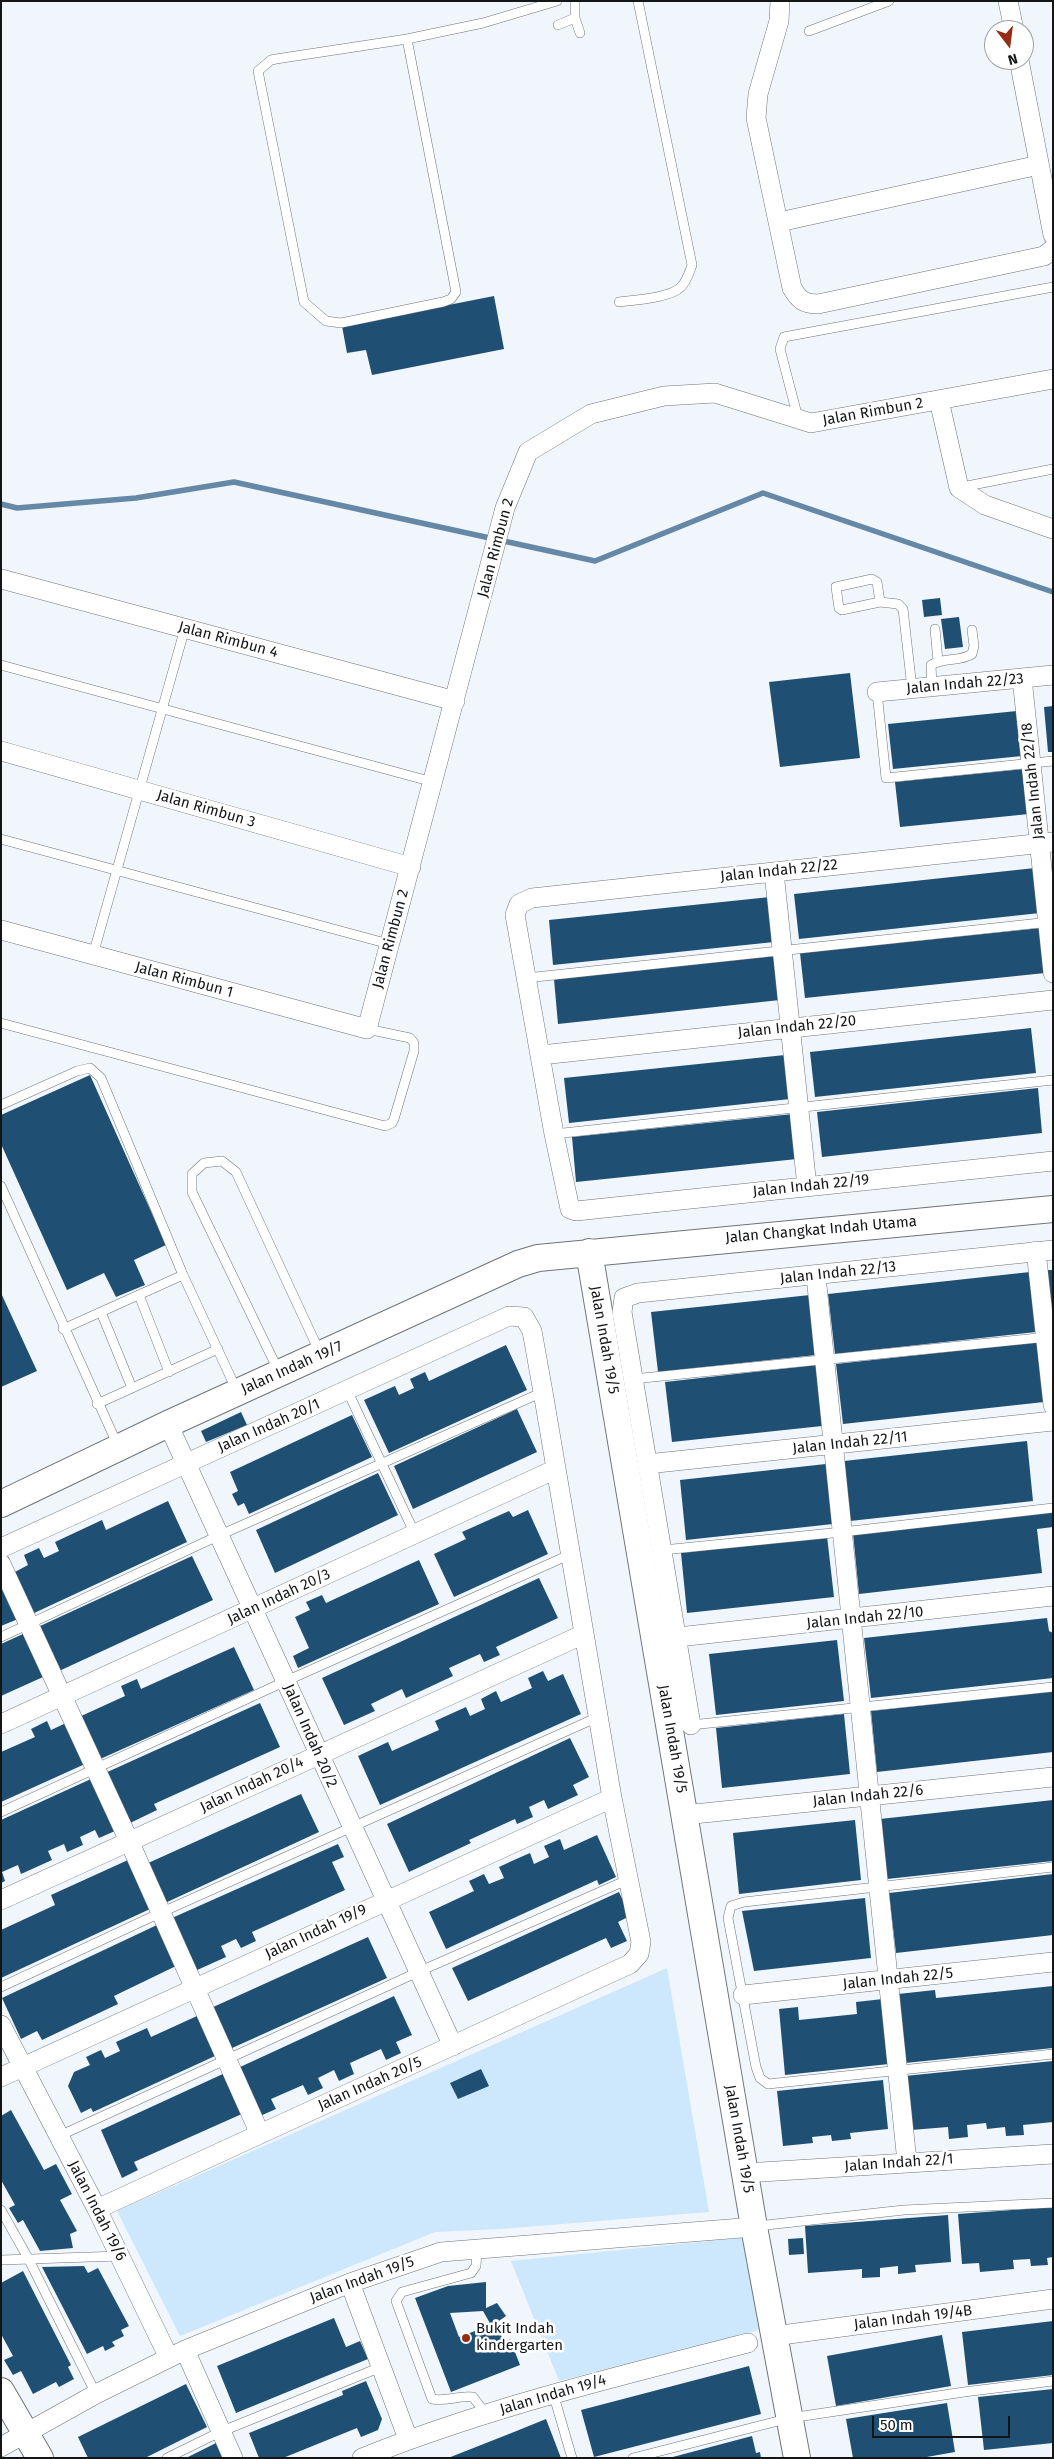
<!DOCTYPE html>
<style>
body{margin:0}
#map{position:relative;width:1054px;height:2459px;overflow:hidden;background:#f0f6fb;font-family:"Fira Sans",sans-serif}
canvas{display:block}
.frame{position:absolute;inset:0;border:2px solid #131517;pointer-events:none}
.north{position:absolute;left:984px;top:20px;width:50px;height:50px;box-sizing:border-box;background:#fff;border:1px solid #a1a1a2;border-radius:50%;rotate:165deg;font-size:14px;font-weight:700;line-height:20px;text-align:center;color:#131517}
.north::after{content:'';display:block;margin:auto;width:18px;height:22px;background:#952d15;clip-path:polygon(50% 0,100% 100%,50% 72%,0 100%)}
.scale{position:absolute;left:872px;top:2416px;width:138px;height:22px;box-sizing:border-box;border:2px solid #131517;border-top:0;padding-left:6px;font-size:15px;line-height:18px;white-space:nowrap;color:#131517;-webkit-text-stroke:4px #fff;paint-order:stroke}
</style>
<div id="map">
<canvas width="1054" height="2459"></canvas>
<div class="frame"></div>
<div class="north">N</div>
<div class="scale">50 m</div>
</div>
<script>
const ctx = document.querySelector('canvas').getContext('2d');
ctx.lineJoin = 'round';
function paint(path, color) {
  ctx.fillStyle = color;
  ctx.fill(path, 'evenodd');
}
function strokePath(path, color, width, dash) {
  ctx.strokeStyle = color;
  ctx.lineWidth = width;
  ctx.lineCap = dash ? 'butt' : 'round';
  ctx.setLineDash(dash || []);
  ctx.stroke(path);
}
function label(font, color, halo, rows, align = 'center') {
  ctx.font = font + ' "Fira Sans",sans-serif';
  ctx.lineWidth = 5;
  ctx.setLineDash([]);
  ctx.textBaseline = 'middle';
  ctx.strokeStyle = halo;
  ctx.fillStyle = color;
  for (const [text, x, y, turn = 0] of rows) {
    ctx.save();
    ctx.translate(x, y);
    ctx.rotate((+turn || 0) * Math.PI / 180);
    ctx.textAlign = isNaN(turn) ? turn : align;
    if (halo) ctx.strokeText(text, 0, 0);
    ctx.fillText(text, 0, 0);
    ctx.restore();
  }
}
const green = new Path2D(`
 M 667,1968 L 709,2212 L 501,2229 L 435,2232 L 180,2336 L 117,2211 Z
 M 749,2237 L 767,2328 L 559,2381 L 511,2261 Z`);
const stream = new Path2D(`
 M 1,504 L 17,508 L 136,498 L 234,482 L 595,561 L 763,493 L 1053,592`);
const building = new Path2D(`
 M 494,296 L 504,349 L 372,375 L 366,350 L 347,353 L 342,326 Z
 M 940,598 L 942,615 L 924,617 L 922,600 Z
 M 959,617 L 963,647 L 945,649 L 941,619 Z
 M 850,673 L 860,758 L 780,767 L 769,682 Z
 M 1053,706 L 1053,752 L 1048,752 L 1044,707 Z
 M 1017,711 L 1022,756 L 893,769 L 888,724 Z
 M 1024,769 L 1029,814 L 900,827 L 895,782 Z
 M 1035,868 L 1040,913 L 799,939 L 794,894 Z
 M 770,897 L 774,942 L 553,965 L 549,920 Z
 M 1041,928 L 1045,973 L 805,998 L 800,953 Z
 M 775,956 L 780,1000 L 558,1024 L 554,979 Z
 M 1031,1028 L 1036,1073 L 815,1097 L 810,1052 Z
 M 785,1055 L 790,1099 L 569,1123 L 564,1078 Z
 M 90,1075 L 166,1245 L 134,1260 L 145,1285 L 116,1297 L 104,1273 L 67,1290 L 1,1144 L 1,1115 Z
 M 1038,1088 L 1042,1133 L 822,1157 L 817,1112 Z
 M 793,1114 L 797,1159 L 576,1182 L 572,1137 Z
 M 1047,1270 L 1053,1270 L 1053,1314 L 1051,1314 Z
 M 1030,1272 L 1036,1332 L 835,1354 L 828,1294 Z
 M 1,1293 L 37,1371 L 1,1387 Z
 M 810,1295 L 816,1355 L 658,1372 L 651,1312 Z
 M 1038,1342 L 1044,1402 L 843,1424 L 836,1364 Z
 M 506,1345 L 527,1390 L 389,1453 L 364,1400 L 395,1386 L 399,1395 L 414,1388 L 410,1379 L 425,1372 L 429,1381 Z
 M 816,1365 L 822,1426 L 672,1442 L 665,1382 Z
 M 517,1409 L 537,1452 L 413,1509 L 394,1466 Z
 M 241,1412 L 247,1425 L 206,1442 L 201,1431 Z
 M 352,1415 L 372,1457 L 249,1514 L 244,1503 L 238,1506 L 232,1494 L 238,1491 L 230,1472 Z
 M 1027,1441 L 1033,1501 L 850,1521 L 844,1461 Z
 M 826,1464 L 833,1524 L 686,1540 L 680,1480 Z
 M 378,1473 L 398,1515 L 275,1573 L 256,1530 Z
 M 168,1501 L 187,1542 L 32,1614 L 13,1573 L 28,1565 L 24,1555 L 39,1548 L 44,1558 L 59,1551 L 55,1542 L 102,1520 L 106,1530 Z
 M 528,1510 L 548,1554 L 454,1597 L 434,1554 L 466,1539 L 462,1532 L 509,1511 L 513,1517 Z
 M 1053,1511 L 1053,1527 L 1037,1529 L 1042,1573 L 859,1594 L 853,1533 Z
 M 827,1536 L 834,1597 L 687,1613 L 681,1553 Z
 M 192,1556 L 213,1600 L 59,1671 L 38,1627 Z
 M 419,1560 L 439,1604 L 298,1668 L 293,1656 L 309,1648 L 295,1617 L 310,1610 L 306,1602 L 322,1595 L 326,1603 Z
 M 539,1578 L 558,1618 L 496,1647 L 500,1655 L 484,1662 L 480,1654 L 449,1668 L 453,1676 L 406,1698 L 402,1689 L 371,1704 L 375,1711 L 344,1725 L 322,1678 Z
 M 1,1583 L 18,1619 L 1,1626 Z
 M 1047,1618 L 1049,1631 L 1053,1633 L 1053,1678 L 871,1698 L 864,1638 Z
 M 23,1634 L 43,1677 L 1,1696 L 1,1644 Z
 M 837,1640 L 844,1701 L 716,1715 L 709,1654 Z
 M 234,1647 L 254,1690 L 98,1760 L 79,1717 L 125,1696 L 121,1686 L 137,1679 L 141,1689 Z
 M 543,1671 L 548,1681 L 563,1674 L 581,1714 L 380,1805 L 358,1756 L 388,1742 L 392,1751 L 423,1737 L 439,1730 L 435,1721 L 466,1707 L 470,1716 L 485,1709 L 481,1699 L 496,1691 L 501,1702 L 532,1688 L 528,1678 Z
 M 1053,1691 L 1053,1752 L 877,1772 L 871,1711 Z
 M 260,1703 L 280,1747 L 154,1804 L 157,1810 L 126,1825 L 103,1774 Z
 M 844,1714 L 850,1774 L 722,1788 L 716,1728 Z
 M 47,1721 L 51,1730 L 66,1723 L 85,1764 L 1,1802 L 1,1752 L 35,1737 L 31,1729 Z
 M 570,1738 L 589,1777 L 573,1785 L 578,1795 L 548,1809 L 544,1800 L 529,1807 L 533,1817 L 517,1824 L 515,1819 L 469,1840 L 471,1843 L 409,1872 L 387,1824 Z
 M 91,1779 L 115,1831 L 99,1838 L 95,1830 L 80,1837 L 83,1845 L 67,1852 L 64,1844 L 48,1851 L 52,1860 L 21,1874 L 18,1865 L 2,1872 L 5,1881 L 1,1883 L 1,1820 Z
 M 301,1794 L 319,1832 L 165,1903 L 146,1864 Z
 M 1053,1800 L 1053,1861 L 887,1879 L 880,1819 Z
 M 855,1820 L 861,1880 L 739,1894 L 733,1833 Z
 M 597,1835 L 616,1877 L 599,1885 L 597,1880 L 446,1949 L 429,1912 L 474,1891 L 469,1881 L 484,1874 L 489,1884 L 504,1878 L 499,1867 L 514,1860 L 530,1853 L 534,1864 L 549,1857 L 544,1846 L 560,1839 L 564,1850 Z
 M 338,1844 L 344,1857 L 332,1862 L 345,1890 L 252,1932 L 256,1941 L 241,1948 L 236,1939 L 221,1946 L 226,1957 L 195,1971 L 172,1918 Z
 M 128,1860 L 150,1909 L 1,1978 L 1,1930 L 55,1905 L 51,1895 Z
 M 1053,1874 L 1053,1935 L 896,1953 L 889,1893 Z
 M 619,1892 L 630,1916 L 618,1922 L 627,1941 L 611,1948 L 606,1938 L 468,2001 L 452,1968 Z
 M 865,1898 L 871,1958 L 754,1971 L 742,1911 Z
 M 157,1925 L 176,1966 L 114,1996 L 118,2004 L 42,2040 L 37,2031 L 21,2039 L 2,1998 Z
 M 368,1937 L 387,1978 L 230,2049 L 211,2008 Z
 M 1053,1986 L 1053,2048 L 905,2063 L 898,1994 L 935,1990 L 936,1998 Z
 M 394,1996 L 412,2035 L 396,2042 L 401,2053 L 386,2060 L 381,2049 L 350,2063 L 354,2074 L 339,2081 L 334,2070 L 318,2078 L 323,2088 L 308,2095 L 303,2085 L 271,2099 L 276,2109 L 260,2116 L 238,2068 Z
 M 883,1999 L 889,2064 L 785,2075 L 779,2009 L 798,2007 L 799,2020 L 857,2014 L 856,2002 Z
 M 197,2016 L 215,2056 L 93,2112 L 91,2108 L 81,2113 L 68,2086 L 74,2072 L 90,2065 L 86,2057 L 101,2050 L 105,2058 L 120,2051 L 116,2042 L 147,2028 L 151,2037 Z
 M 1053,2061 L 1053,2122 L 1023,2125 L 1024,2135 L 1006,2136 L 1005,2127 L 987,2129 L 986,2123 L 967,2125 L 968,2137 L 949,2139 L 948,2127 L 911,2130 L 905,2076 Z
 M 481,2069 L 489,2086 L 458,2099 L 450,2083 Z
 M 225,2073 L 244,2113 L 134,2162 L 138,2170 L 122,2178 L 101,2130 Z
 M 883,2080 L 888,2129 L 850,2133 L 851,2139 L 832,2141 L 831,2135 L 812,2137 L 813,2143 L 783,2146 L 777,2091 Z
 M 11,2110 L 44,2170 L 56,2164 L 72,2194 L 60,2200 L 77,2231 L 70,2234 L 73,2248 L 40,2251 L 23,2220 L 18,2223 L 9,2208 L 15,2205 L 1,2180 L 1,2116 Z
 M 1053,2207 L 1053,2257 L 1047,2258 L 1048,2265 L 1031,2266 L 1030,2259 L 1013,2260 L 1014,2269 L 980,2272 L 979,2263 L 962,2264 L 958,2214 Z
 M 948,2215 L 951,2262 L 915,2265 L 916,2272 L 898,2274 L 898,2266 L 880,2268 L 880,2277 L 862,2278 L 862,2269 L 808,2273 L 805,2226 Z
 M 803,2238 L 804,2254 L 789,2255 L 788,2239 Z
 M 84,2266 L 88,2273 L 98,2268 L 129,2326 L 121,2330 L 124,2336 L 112,2342 L 115,2346 L 105,2351 L 103,2346 L 87,2354 L 42,2267 Z
 M 23,2271 L 71,2365 L 68,2367 L 74,2379 L 59,2387 L 56,2382 L 33,2394 L 21,2371 L 13,2375 L 4,2360 L 13,2356 L 1,2334 L 1,2283 Z
 M 486,2282 L 486,2308 L 497,2303 L 506,2316 L 496,2323 L 504,2342 L 510,2339 L 520,2365 L 451,2392 L 415,2298 L 448,2286 ZM 483,2311 L 491,2325 L 459,2337 L 450,2313 Z
 M 334,2318 L 346,2347 L 360,2341 L 368,2359 L 236,2413 L 217,2366 Z
 M 1053,2321 L 1053,2375 L 968,2385 L 962,2332 Z
 M 942,2335 L 951,2386 L 836,2406 L 827,2356 Z
 M 749,2366 L 761,2414 L 594,2457 L 581,2410 Z
 M 366,2381 L 382,2419 L 378,2430 L 361,2437 L 357,2428 L 283,2458 L 259,2458 L 249,2433 L 343,2395 L 342,2391 Z
 M 186,2384 L 207,2427 L 145,2458 L 88,2458 L 78,2437 Z
 M 1053,2389 L 1053,2443 L 984,2450 L 978,2397 Z
 M 947,2403 L 955,2452 L 921,2458 L 853,2458 L 846,2419 Z
 M 546,2419 L 561,2458 L 448,2458 L 514,2432 Z
 M 752,2436 L 756,2453 L 760,2452 L 761,2458 L 669,2458 Z
 M 216,2443 L 223,2458 L 186,2458 Z`);
const lane = new Path2D(`
 M 575,18 L 580,33
 M 558,25 L 575,18 L 575,1
 M 809,31 L 889,1
 M 407,39 L 456,292 L 451,299 L 443,302 L 341,323 L 326,321 L 304,302 L 258,71 L 271,60 L 276,59 L 407,39 L 483,23 L 557,1
 M 619,302 C 635,300 670,298 681,287 C 687,281 689,273 692,265 L 638,1
 M 798,418 L 780,349 L 784,337 L 1053,287
 M 962,487 L 1053,469
 M 880,602 L 842,610 L 839,608 L 836,587 L 872,579 L 877,582 L 880,602 L 898,604 L 903,609 L 912,688
 M 935,629 L 938,661
 M 1,665 L 433,782
 M 932,686 L 931,665 C 944,657 960,662 972,654 L 974,646 L 972,630
 M 877,692 L 886,778 L 1053,761
 M 1,839 L 389,944
 M 93,955 L 185,628
 M 526,978 L 1050,922
 M 1,1023 L 385,1126 L 392,1123 L 394,1119 L 414,1051 L 414,1043 L 410,1038 L 367,1029
 M 1,1105 L 77,1071 L 90,1068 L 101,1078 L 183,1275 L 237,1391
 M 554,1134 L 1053,1080
 M 1,1186 L 118,1446
 M 139,1295 L 169,1372
 M 101,1312 L 132,1388
 M 63,1329 L 183,1275
 M 279,1372 L 192,1192 L 192,1174 L 204,1163 L 222,1161 L 236,1172 L 320,1353
 M 633,1379 L 1048,1337
 M 347,1390 L 415,1534
 M 97,1404 L 218,1349
 M 663,1550 L 842,1532 L 1053,1508
 M 1,1637 L 220,1535 L 543,1392
 M 691,1725 L 1053,1687
 M 1,1812 L 286,1681 L 569,1555
 M 1053,1867 L 744,1902 L 731,1906 L 728,1918 L 756,2067 L 760,2078 L 768,2084 L 1053,2054
 M 1,1987 L 160,1913 L 598,1717
 M 59,2136 L 418,1972 L 627,1880
 M 1,2210 L 28,2258 L 96,2394
 M 757,2226 L 904,2210 L 1053,2203
 M 477,2249 L 476,2266 L 471,2273 L 402,2292 L 396,2301 L 432,2399 C 447,2402 458,2395 473,2397 L 486,2414
 M 1,2260 L 120,2256
 M 553,2393 L 572,2458
 M 167,2458 L 220,2432 L 381,2367
 M 633,2458 L 790,2418 L 964,2392 L 1053,2381`);
const street = new Path2D(`
 M 780,1 L 779,21 L 758,94 L 756,118 L 792,288 C 799,300 804,304 818,304 L 1044,256 L 1053,249
 M 1008,1 L 1014,30
 M 1019,60 L 1053,235
 M 779,222 L 1039,165
 M 939,400 L 959,488 L 985,505 L 1053,529
 M 1,579 L 455,701
 M 1022,678 L 1053,973
 M 877,692 L 1053,675
 M 1,751 L 411,867
 M 1053,842 L 532,898 L 519,904 L 515,915 L 554,1134 L 570,1209 L 576,1211 L 1053,1161
 M 774,872 L 807,1187
 M 1,930 L 367,1029 L 505,508 L 528,452 L 591,414 L 664,396 L 715,393 L 811,423 L 1053,379
 M 541,1055 L 1053,1000
 M 1036,1251 L 1053,1405
 M 816,1276 L 907,2162
 M 168,1424 L 453,2046
 M 647,1464 L 1053,1421
 M 1,1548 L 509,1316 L 524,1317 L 532,1331 L 543,1392 L 612,1798 L 641,1942 L 639,1954 L 630,1964 L 97,2209
 M 1,1564 L 129,1841 L 260,2134
 M 678,1637 L 1053,1596
 M 1,1724 L 556,1469
 M 691,1725 L 622,1312 L 624,1298 L 638,1293 L 1053,1250
 M 684,1815 L 1053,1777
 M 1,1900 L 584,1634
 M 743,1995 L 1053,1962
 M 1,2025 L 97,2209 L 169,2358
 M 1,2077 L 612,1798
 M 745,2173 L 1053,2154
 M 350,2283 L 408,2439
 M 774,2336 L 1053,2299
 M 185,2350 L 233,2458
 M 1,2447 L 96,2394 L 185,2350 L 350,2283 L 441,2252 L 754,2227
 M 362,2458 C 487,2408 618,2376 748,2343`);
const secondary = new Path2D(`
 M 589,1252 L 754,2227 L 797,2458
 M 1,1504 L 168,1424 L 518,1264 L 538,1258 L 1053,1209
 M 1,2391 L 40,2458`);
const markers = [
 [466,2338,5,"#952d15"]
];
const streetNames = [
 ["Jalan Rimbun 2",873,412,-10],
 ["Jalan Rimbun 2",496,548,-75],
 ["Jalan Rimbun 4",228,640,15],
 ["Jalan Indah 22/23",965,684,-5],
 ["Jalan Indah 22/18",1033,781,-96],
 ["Jalan Rimbun 3",206,809,16],
 ["Jalan Indah 22/22",779,871,-6],
 ["Jalan Rimbun 2",391,939,-75],
 ["Jalan Rimbun 1",184,980,15],
 ["Jalan Indah 22/20",797,1027,-6],
 ["Jalan Indah 22/19",811,1186,-6],
 ["Jalan Changkat Indah Utama",821,1230,-5],
 ["Jalan Indah 22/13",838,1273,-6],
 ["Jalan Indah 19/5",604,1340,80],
 ["Jalan Indah 19/7",292,1368,-24],
 ["Jalan Indah 20/1",269,1426,-24],
 ["Jalan Indah 22/11",850,1443,-6],
 ["Jalan Indah 20/3",279,1597,-25],
 ["Jalan Indah 22/10",865,1618,-6],
 ["Jalan Indah 20/2",310,1736,66],
 ["Jalan Indah 19/5",672,1739,80],
 ["Jalan Indah 20/4",252,1785,-25],
 ["Jalan Indah 22/6",868,1796,-6],
 ["Jalan Indah 19/9",316,1932,-25],
 ["Jalan Indah 22/5",898,1979,-6],
 ["Jalan Indah 20/5",370,2084,-24],
 ["Jalan Indah 19/5",739,2139,80],
 ["Jalan Indah 22/1",899,2163,-4],
 ["Jalan Indah 19/6",97,2211,63],
 ["Jalan Indah 19/5",362,2280,-20],
 ["Jalan Indah 19/4B",913,2318,-7],
 ["Jalan Indah 19/4",553,2395,-16]
];
const poiNames = [
 ["Bukit Indah",476,2329],
 ["kindergarten",476,2346]
];
paint(green, '#cde7fd');
strokePath(stream, '#6488a6', 5.5);
paint(building, '#1f5074');
strokePath(lane, '#6f7478', 10);
strokePath(street, '#6f7478', 20);
strokePath(secondary, '#6f7478', 28);
strokePath(lane, '#fff', 9);
strokePath(street, '#fff', 19);
strokePath(secondary, '#fff', 26);
for (const [x, y, r, color] of markers) {
  const dot = new Path2D();
  dot.arc(x, y, r, 0, 2 * Math.PI);
  ctx.fillStyle = color;
  ctx.fill(dot);
  strokePath(dot, '#fff', 2);
}
label('15px', '#131517', '#fff', streetNames);
label('15px', '#131517', '#fff', poiNames, 'left');
</script>
